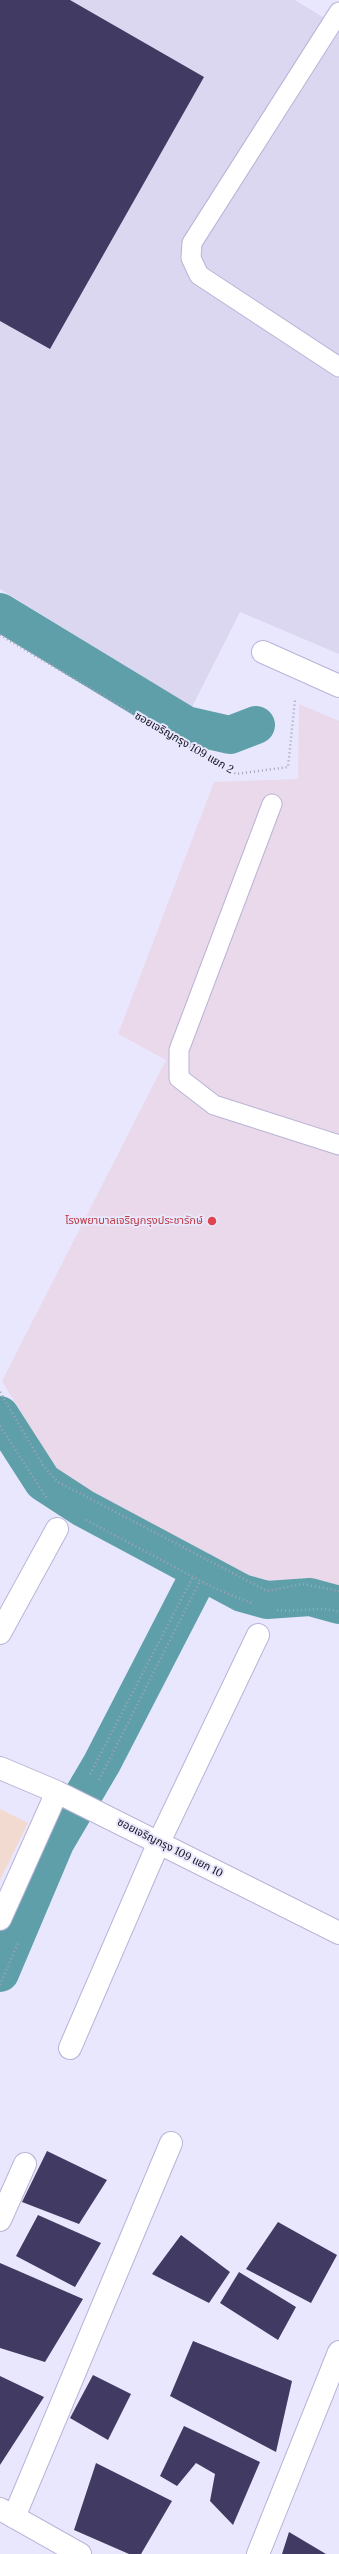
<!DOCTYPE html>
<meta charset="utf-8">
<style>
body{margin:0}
canvas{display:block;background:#e9e7fd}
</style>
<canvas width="339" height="2554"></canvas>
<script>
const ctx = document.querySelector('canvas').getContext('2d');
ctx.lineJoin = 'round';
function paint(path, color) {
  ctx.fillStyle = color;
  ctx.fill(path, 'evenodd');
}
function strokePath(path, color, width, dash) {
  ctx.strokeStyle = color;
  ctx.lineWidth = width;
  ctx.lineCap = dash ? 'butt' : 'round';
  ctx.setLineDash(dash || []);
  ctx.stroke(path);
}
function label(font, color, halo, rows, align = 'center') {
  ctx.font = font + ' Lora,"Noto Sans Thai",serif';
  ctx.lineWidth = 4;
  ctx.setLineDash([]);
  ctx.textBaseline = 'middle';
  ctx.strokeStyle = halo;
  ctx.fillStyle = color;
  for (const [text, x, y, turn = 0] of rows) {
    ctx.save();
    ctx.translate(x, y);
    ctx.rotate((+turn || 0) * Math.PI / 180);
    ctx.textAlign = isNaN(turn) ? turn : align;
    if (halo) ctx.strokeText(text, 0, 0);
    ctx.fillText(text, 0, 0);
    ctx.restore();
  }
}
const built = new Path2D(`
 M 0,0 L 295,0 L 339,27 L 339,654 L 240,612 L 192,707 L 0,589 Z`);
const industrial = new Path2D(`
 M 0,1809 L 28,1823 L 0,1880 Z`);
const medical = new Path2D(`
 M 299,704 L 339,721 L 339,1586 L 304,1578 L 265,1584 L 60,1476 L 2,1381 L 166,1060 L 118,1034 L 214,782 L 298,779 Z`);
const canal = new Path2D(`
 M 0,612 L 186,725 L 230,735 L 256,725
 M 0,1415 L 43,1482 L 83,1508 L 242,1593 L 267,1600 L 310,1597 L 339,1605
 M 0,1973 L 55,1843 L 102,1763 L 201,1571`);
const building = new Path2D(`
 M 0,0 L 70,0 L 204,77 L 50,349 L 0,321 Z
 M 47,2151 L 107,2180 L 79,2224 L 22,2202 Z
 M 38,2215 L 101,2243 L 75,2287 L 16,2256 Z
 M 278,2222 L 337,2255 L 311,2303 L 246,2269 Z
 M 181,2235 L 230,2272 L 209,2303 L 152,2274 Z
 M 0,2263 L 83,2299 L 45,2362 L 0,2348 Z
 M 239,2272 L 296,2307 L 278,2340 L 220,2303 Z
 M 193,2341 L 292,2381 L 276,2452 L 170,2396 Z
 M 93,2375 L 131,2394 L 108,2440 L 70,2418 Z
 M 0,2376 L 44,2397 L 0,2465 Z
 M 184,2426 L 260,2462 L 233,2525 L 210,2501 L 215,2474 L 196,2463 L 177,2486 L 160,2476 Z
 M 96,2463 L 172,2501 L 141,2554 L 129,2554 L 74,2530 Z
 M 289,2532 L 326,2554 L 282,2554 Z`);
const path = new Path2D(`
 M 0,635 L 236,774 L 288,767 L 295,700
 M 0,1392 L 44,1467 L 58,1482 L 267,1591 L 303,1584 L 339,1591
 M 0,1426 L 48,1500
 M 86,1520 L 216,1589 L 254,1604
 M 277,1610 C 298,1613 318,1605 339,1612
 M 90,1774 L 193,1577
 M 99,1780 L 200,1581
 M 0,1985 L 18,1943`);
const service = new Path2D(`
 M 339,12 L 192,243 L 191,258 L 199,275 L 339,367
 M 272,804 L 179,1050 L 179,1078 L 214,1105 L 339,1145`);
const minor = new Path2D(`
 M 263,652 L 339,686
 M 0,1633 L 57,1529
 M 0,1768 L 57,1792 L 339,1933
 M 0,1919 L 57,1792
 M 70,2048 L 159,1842 L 258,1635
 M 0,2220 L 25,2164
 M 0,2509 L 80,2554
 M 14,2517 L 171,2143
 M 258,2554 L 339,2352`);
const markers = [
 [212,1221,5,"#e0444e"]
];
const streetNames = [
 ["ซอยเจริญกรุง 109 แยก 2",184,743,30],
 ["ซอยเจริญกรุง 109 แยก 10",170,1848,27]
];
const healthNames = [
 ["โรงพยาบาลเจริญกรุงประชารักษ์",203,1221]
];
paint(built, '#dbd7f0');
paint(industrial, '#f2dad0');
paint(medical, '#ead9eb');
strokePath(canal, '#5e9fa9', 38);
paint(building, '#413a62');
strokePath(service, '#b9b4d7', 21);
strokePath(minor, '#b9b4d7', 24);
strokePath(path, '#a5a3b7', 2.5, [1, 3]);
strokePath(service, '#fff', 19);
strokePath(minor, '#fff', 22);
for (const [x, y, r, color] of markers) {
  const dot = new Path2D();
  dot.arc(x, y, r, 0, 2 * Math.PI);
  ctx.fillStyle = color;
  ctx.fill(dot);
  strokePath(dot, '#e9e7fd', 1.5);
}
label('11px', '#13111e', '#e9e7fd', streetNames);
label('11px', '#be3a42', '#e9e7fd', healthNames, 'right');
</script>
